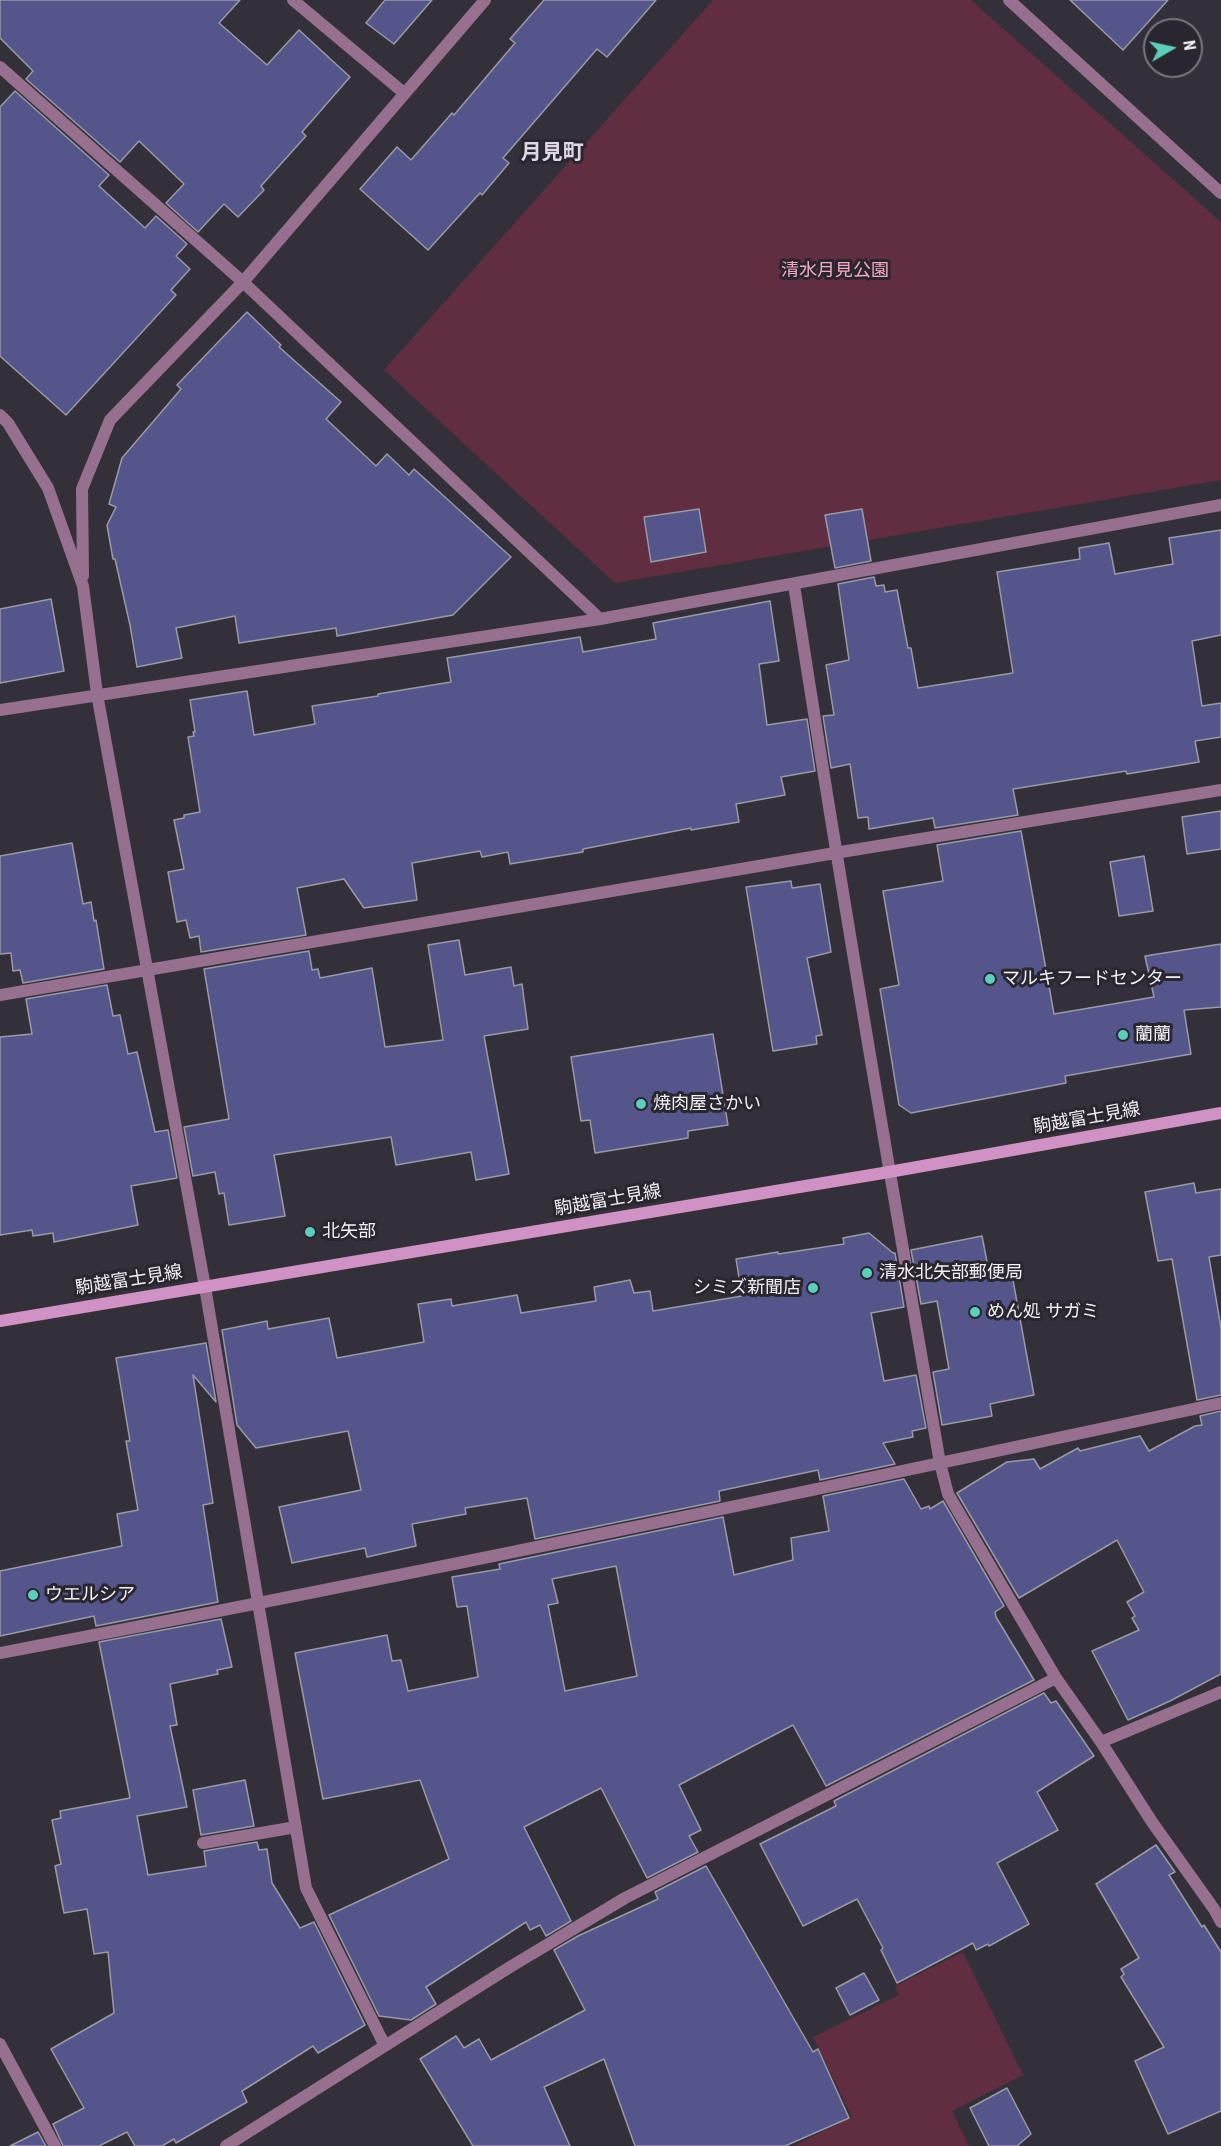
<!DOCTYPE html>
<meta charset="utf-8">
<style>
body{margin:0}
#map{position:relative;width:1221px;height:2146px;overflow:hidden;background:#343039;font-family:"Roboto Condensed",sans-serif}
canvas{display:block}
.north{position:absolute;left:1143px;top:18px;width:60px;height:60px;box-sizing:border-box;background:#2a262f;border:2px solid #7a767e;border-radius:50%;rotate:81deg;font-size:16px;font-weight:700;line-height:24px;text-align:center;color:#f1eef4}
.north::after{content:'';display:block;margin:auto;width:21px;height:27px;background:#5bcebc;clip-path:polygon(50% 0,100% 100%,50% 72%,0 100%)}
</style>
<div id="map">
<canvas width="1221" height="2146"></canvas>
<div class="north">N</div>
</div>
<script>
const ctx = document.querySelector('canvas').getContext('2d');
ctx.lineJoin = 'round';
function paint(path, color) {
  ctx.fillStyle = color;
  ctx.fill(path, 'evenodd');
}
function strokePath(path, color, width, dash) {
  ctx.strokeStyle = color;
  ctx.lineWidth = width;
  ctx.lineCap = dash ? 'butt' : 'round';
  ctx.setLineDash(dash || []);
  ctx.stroke(path);
}
function label(font, color, halo, rows, align = 'center') {
  ctx.font = font + ' "Roboto Condensed","Noto Sans JP",sans-serif';
  ctx.lineWidth = 6;
  ctx.setLineDash([]);
  ctx.textBaseline = 'middle';
  ctx.strokeStyle = halo;
  ctx.fillStyle = color;
  for (const [text, x, y, turn = 0] of rows) {
    ctx.save();
    ctx.translate(x, y);
    ctx.rotate((+turn || 0) * Math.PI / 180);
    ctx.textAlign = isNaN(turn) ? turn : align;
    if (halo) ctx.strokeText(text, 0, 0);
    ctx.fillText(text, 0, 0);
    ctx.restore();
  }
}
const green = new Path2D(`
 M 713,0 L 971,0 L 1221,222 L 1221,480 L 615,583 L 384,370 Z
 M 963,1952 L 1023,2075 L 952,2111 L 969,2146 L 794,2146 L 852,2117 L 813,2037 L 899,1995 L 895,1986 Z`);
const building = new Path2D(`
 M 0,0 L 240,0 L 219,23 L 267,65 L 299,30 L 350,77 L 302,132 L 306,136 L 261,186 L 264,190 L 238,217 L 224,204 L 198,232 L 166,203 L 184,184 L 139,141 L 120,162 L 26,79 L 33,71 L 0,38 Z
 M 385,0 L 432,0 L 394,44 L 366,23 Z
 M 544,0 L 656,0 L 607,57 L 597,49 L 503,158 L 509,163 L 482,195 L 480,193 L 428,250 L 360,189 L 397,147 L 411,160 L 452,113 L 454,115 L 515,43 L 510,39 Z
 M 1070,0 L 1168,0 L 1123,50 Z
 M 15,91 L 109,175 L 99,186 L 145,228 L 156,216 L 187,244 L 176,256 L 190,269 L 171,290 L 176,295 L 66,415 L 0,356 L 0,107 Z
 M 247,312 L 281,345 L 279,347 L 341,402 L 326,419 L 376,466 L 387,454 L 409,475 L 414,469 L 511,557 L 453,615 L 337,636 L 336,628 L 239,643 L 235,616 L 176,628 L 182,658 L 137,667 L 130,625 L 115,559 L 113,559 L 107,525 L 116,507 L 109,504 L 122,458 L 181,389 L 177,385 Z
 M 699,509 L 706,552 L 651,562 L 644,517 Z
 M 862,509 L 871,561 L 835,568 L 825,515 Z
 M 1221,530 L 1221,635 L 1192,641 L 1202,706 L 1221,703 L 1221,737 L 1195,741 L 1199,762 L 1127,774 L 1126,771 L 1013,789 L 1018,815 L 935,828 L 933,818 L 869,829 L 868,817 L 858,818 L 850,764 L 831,768 L 823,716 L 834,715 L 826,665 L 849,660 L 838,584 L 874,577 L 876,586 L 884,585 L 885,592 L 897,590 L 908,648 L 911,648 L 918,688 L 1013,673 L 997,572 L 1080,559 L 1079,548 L 1109,543 L 1115,574 L 1173,564 L 1169,538 Z
 M 51,599 L 64,671 L 0,683 L 0,609 Z
 M 770,601 L 779,661 L 759,664 L 767,725 L 807,719 L 815,771 L 781,777 L 785,795 L 736,804 L 739,822 L 691,830 L 691,828 L 583,849 L 583,852 L 510,864 L 508,852 L 482,857 L 480,851 L 412,863 L 417,900 L 364,908 L 344,879 L 297,888 L 306,935 L 201,952 L 199,936 L 190,938 L 186,920 L 177,922 L 168,872 L 184,869 L 174,820 L 184,818 L 184,815 L 200,812 L 188,737 L 194,736 L 193,732 L 195,732 L 190,700 L 247,691 L 254,735 L 315,724 L 312,706 L 378,696 L 378,694 L 451,682 L 447,658 L 580,637 L 583,652 L 656,639 L 653,623 Z
 M 1221,811 L 1221,849 L 1187,854 L 1182,817 Z
 M 1021,831 L 1054,1014 L 1154,997 L 1145,956 L 1221,944 L 1221,1007 L 1184,1010 L 1191,1054 L 1065,1076 L 1066,1083 L 911,1113 L 899,1105 L 880,989 L 899,985 L 883,891 L 943,881 L 937,845 Z
 M 72,843 L 83,904 L 91,902 L 94,921 L 96,920 L 104,969 L 23,983 L 20,970 L 13,971 L 11,953 L 0,954 L 0,856 Z
 M 1144,856 L 1153,911 L 1119,916 L 1110,862 Z
 M 791,881 L 792,888 L 820,884 L 831,952 L 807,958 L 822,1035 L 816,1036 L 817,1044 L 773,1051 L 746,887 Z
 M 459,940 L 465,975 L 511,967 L 514,986 L 522,984 L 528,1029 L 484,1036 L 509,1174 L 476,1180 L 471,1152 L 396,1165 L 391,1137 L 274,1155 L 285,1216 L 229,1225 L 224,1193 L 219,1194 L 215,1172 L 193,1176 L 184,1127 L 229,1119 L 204,969 L 309,951 L 312,970 L 318,969 L 320,978 L 372,968 L 385,1047 L 443,1040 L 428,945 Z
 M 107,985 L 113,1016 L 120,1015 L 128,1054 L 137,1052 L 155,1132 L 168,1130 L 177,1178 L 131,1186 L 138,1225 L 54,1242 L 53,1233 L 33,1236 L 32,1230 L 0,1235 L 0,1037 L 32,1034 L 26,999 Z
 M 713,1034 L 728,1125 L 688,1131 L 688,1138 L 595,1153 L 590,1120 L 581,1121 L 571,1057 Z
 M 1194,1183 L 1196,1193 L 1221,1189 L 1221,1255 L 1209,1257 L 1221,1328 L 1221,1395 L 1197,1400 L 1172,1259 L 1158,1261 L 1145,1192 Z
 M 869,1233 L 893,1253 L 895,1253 L 904,1307 L 871,1313 L 884,1381 L 916,1375 L 926,1428 L 912,1431 L 913,1437 L 883,1443 L 895,1464 L 820,1480 L 818,1470 L 719,1491 L 720,1501 L 535,1539 L 527,1498 L 465,1508 L 466,1514 L 412,1524 L 416,1546 L 367,1557 L 365,1548 L 292,1563 L 279,1507 L 361,1490 L 348,1431 L 256,1448 L 237,1425 L 222,1330 L 267,1321 L 268,1329 L 329,1318 L 337,1358 L 424,1342 L 418,1304 L 451,1299 L 452,1306 L 517,1295 L 521,1313 L 596,1301 L 594,1287 L 630,1280 L 634,1293 L 650,1291 L 653,1311 L 742,1296 L 736,1259 L 778,1252 L 778,1254 L 844,1244 L 843,1238 Z
 M 982,1236 L 988,1267 L 1010,1264 L 1034,1395 L 990,1404 L 992,1416 L 942,1425 L 933,1372 L 949,1369 L 937,1301 L 921,1304 L 911,1250 Z
 M 206,1343 L 216,1402 L 193,1375 L 213,1503 L 203,1505 L 218,1602 L 96,1626 L 94,1616 L 0,1636 L 0,1571 L 122,1546 L 117,1514 L 138,1510 L 126,1441 L 130,1441 L 116,1358 Z
 M 1221,1411 L 1221,1674 L 1170,1701 L 1128,1720 L 1092,1651 L 1139,1630 L 1132,1618 L 1135,1616 L 1127,1602 L 1144,1592 L 1117,1540 L 1019,1598 L 957,1493 L 1007,1462 L 1034,1459 L 1040,1469 L 1078,1448 L 1080,1451 L 1140,1436 L 1149,1451 L 1195,1426 L 1202,1425 L 1200,1416 Z
 M 904,1479 L 921,1509 L 929,1506 L 930,1509 L 943,1501 L 1004,1606 L 995,1612 L 996,1617 L 1034,1680 L 826,1786 L 793,1725 L 679,1785 L 701,1830 L 689,1836 L 698,1852 L 647,1878 L 601,1788 L 524,1827 L 571,1921 L 546,1936 L 540,1925 L 530,1930 L 526,1922 L 426,1987 L 436,2004 L 411,2020 L 379,2016 L 329,1915 L 449,1859 L 420,1780 L 323,1799 L 295,1653 L 387,1635 L 392,1661 L 401,1660 L 408,1691 L 478,1677 L 467,1606 L 457,1607 L 452,1577 L 500,1569 L 499,1564 L 723,1517 L 734,1575 L 793,1560 L 791,1538 L 829,1531 L 823,1496 ZM 616,1566 L 637,1676 L 565,1691 L 548,1605 L 558,1603 L 552,1579 Z
 M 221,1619 L 232,1667 L 217,1670 L 218,1674 L 170,1684 L 177,1725 L 170,1726 L 187,1807 L 137,1816 L 148,1875 L 206,1866 L 204,1851 L 257,1842 L 259,1850 L 267,1849 L 272,1883 L 300,1928 L 314,1922 L 365,2025 L 318,2053 L 313,2046 L 242,2091 L 247,2102 L 176,2143 L 174,2139 L 162,2146 L 135,2146 L 127,2132 L 99,2146 L 63,2146 L 53,2124 L 84,2108 L 51,2049 L 114,2013 L 108,1952 L 94,1954 L 87,1909 L 64,1913 L 55,1866 L 61,1864 L 52,1820 L 61,1818 L 60,1811 L 130,1798 L 99,1642 Z
 M 1044,1693 L 1051,1703 L 1056,1701 L 1094,1756 L 1037,1792 L 1058,1830 L 997,1863 L 1029,1924 L 989,1946 L 988,1944 L 976,1950 L 973,1943 L 897,1983 L 881,1950 L 883,1948 L 857,1899 L 803,1926 L 760,1844 L 836,1806 L 834,1801 Z
 M 245,1780 L 254,1826 L 201,1835 L 193,1790 Z
 M 1156,1845 L 1175,1872 L 1169,1875 L 1202,1927 L 1204,1925 L 1221,1952 L 1221,2111 L 1168,2134 L 1135,2061 L 1164,2047 L 1121,1977 L 1124,1974 L 1121,1969 L 1139,1958 L 1096,1884 Z
 M 706,1866 L 813,2052 L 818,2049 L 849,2118 L 785,2146 L 635,2146 L 604,2059 L 544,2087 L 570,2146 L 473,2146 L 420,2059 L 456,2036 L 464,2048 L 479,2039 L 491,2060 L 585,2010 L 554,1950 L 578,1936 L 658,1899 L 655,1892 Z
 M 864,1973 L 879,2000 L 850,2015 L 836,1988 Z
 M 1007,2088 L 1031,2134 L 1017,2146 L 989,2146 L 970,2108 Z
 M 38,2132 L 46,2146 L 10,2146 Z`);
const street = new Path2D(`
 M 293,0 L 404,93
 M 1009,0 L 1221,193
 M 0,67 L 243,282 L 600,619
 M 0,415 L 8,423 L 48,488 L 83,586 L 97,694 L 205,1287 L 306,1888 L 385,2046
 M 83,576 L 82,489 L 110,420 L 243,282 L 485,0
 M 794,585 C 839,878 889,1171 940,1463 L 948,1494 L 1056,1678 L 1101,1742 L 1152,1822 L 1214,1909 L 1221,1922
 M 0,710 L 600,619 L 1221,505
 M 0,995 L 835,853 L 1221,790
 M 0,1653 C 408,1576 815,1490 1221,1403
 M 1101,1742 L 1221,1692
 M 203,1843 L 296,1827
 M 0,2044 L 55,2146
 M 226,2146 L 510,1967 L 625,1898 L 1056,1678`);
const secondary = new Path2D(`
 M 0,1321 L 889,1172 L 1221,1113`);
const markers = [
 [990,979,6,"#5bcebc"],
 [1123,1035,6,"#5bcebc"],
 [641,1104,6,"#5bcebc"],
 [310,1232,6,"#5bcebc"],
 [867,1273,6,"#5bcebc"],
 [813,1288,6,"#5bcebc"],
 [975,1312,6,"#5bcebc"],
 [33,1595,6,"#5bcebc"]
];
const parkNames = [
 ["清水月見公園",835,271]
];
const poiNames = [
 ["マルキフードセンター",1002,979],
 ["蘭蘭",1135,1035],
 ["焼肉屋さかい",653,1104],
 ["北矢部",322,1232],
 ["清水北矢部郵便局",879,1273],
 ["シミズ新聞店",801,1288,"right"],
 ["めん処 サガミ",987,1312],
 ["ウエルシア",45,1595]
];
const streetNames = [
 ["駒越富士見線",1087,1119,-10],
 ["駒越富士見線",608,1201,-10],
 ["駒越富士見線",129,1281,-9]
];
const quarterNames = [
 ["月見町",552,154]
];
paint(green, '#612d40');
paint(building, '#54558b');
strokePath(building, '#999aa6', 1.5);
strokePath(street, '#977090', 12);
strokePath(secondary, '#d092c5', 12);
for (const [x, y, r, color] of markers) {
  const dot = new Path2D();
  dot.arc(x, y, r, 0, 2 * Math.PI);
  ctx.fillStyle = color;
  ctx.fill(dot);
  strokePath(dot, '#2a262f', 2);
}
label('18px', '#f5a9c2', '#2a262f', parkNames);
label('18px', '#f1eef4', '#2a262f', poiNames, 'left');
label('18px', '#f1eef4', '#2a262f', streetNames);
label('bold 21px', '#ded8e4', '#2a262f', quarterNames);
</script>
